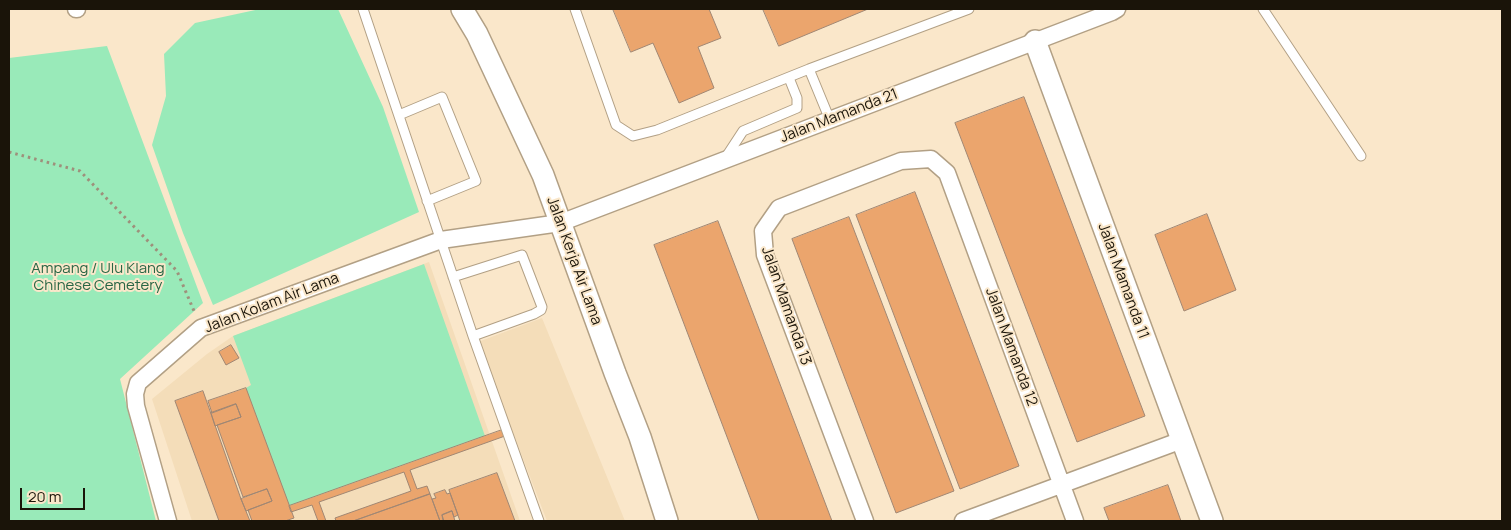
<!DOCTYPE html>
<style>
body{margin:0}
#map{position:relative;width:1511px;height:530px;overflow:hidden;background:#fae7ca;font-family:Manrope,sans-serif}
canvas{display:block}
.frame{position:absolute;inset:0;border:10px solid #1a1409;pointer-events:none}
.scale{position:absolute;left:20px;top:488px;width:65px;height:22px;box-sizing:border-box;border:2px solid #1a1409;border-top:0;padding-left:6px;font-size:15px;line-height:18px;white-space:nowrap;color:#1a1409;-webkit-text-stroke:4px #fae7ca;paint-order:stroke}
</style>
<div id="map">
<canvas width="1511" height="530"></canvas>
<div class="frame"></div>
<div class="scale">20 m</div>
</div>
<script>
const ctx = document.querySelector('canvas').getContext('2d');
ctx.lineJoin = 'round';
function paint(path, color) {
  ctx.fillStyle = color;
  ctx.fill(path, 'evenodd');
}
function strokePath(path, color, width, dash) {
  ctx.strokeStyle = color;
  ctx.lineWidth = width;
  ctx.lineCap = dash ? 'butt' : 'round';
  ctx.setLineDash(dash || []);
  ctx.stroke(path);
}
function label(font, color, halo, rows, align = 'center') {
  ctx.font = font + ' Manrope,sans-serif';
  ctx.lineWidth = 4;
  ctx.setLineDash([]);
  ctx.textBaseline = 'middle';
  ctx.strokeStyle = halo;
  ctx.fillStyle = color;
  for (const [text, x, y, turn = 0] of rows) {
    ctx.save();
    ctx.translate(x, y);
    ctx.rotate((+turn || 0) * Math.PI / 180);
    ctx.textAlign = isNaN(turn) ? turn : align;
    if (halo) ctx.strokeText(text, 0, 0);
    ctx.fillText(text, 0, 0);
    ctx.restore();
  }
}
const built = new Path2D(`
 M 429,262 L 520,521 L 192,521 L 152,399 L 207,354 L 233,336 Z
 M 542,318 L 625,521 L 547,521 L 478,342 Z`);
const green = new Path2D(`
 M 260,9 L 338,9 L 383,107 L 419,212 L 213,305 L 183,233 L 152,145 L 166,96 L 164,54 L 195,23 Z
 M 107,46 L 203,303 L 120,379 L 156,521 L 9,521 L 9,58 Z
 M 424,264 L 485,436 L 289,506 L 246,388 L 251,385 L 233,336 Z`);
const building = new Path2D(`
 M 613,9 L 709,9 L 721,38 L 698,47 L 714,88 L 679,103 L 653,43 L 631,52 Z
 M 763,9 L 868,9 L 779,46 Z
 M 1024,97 L 1145,416 L 1077,442 L 955,123 Z
 M 915,192 L 1019,466 L 960,489 L 856,215 Z
 M 1207,214 L 1236,290 L 1184,311 L 1155,235 Z
 M 849,217 L 954,491 L 896,513 L 792,239 Z
 M 718,221 L 832,521 L 759,521 L 654,245 Z
 M 231,345 L 239,358 L 226,365 L 219,352 Z
 M 246,388 L 294,518 L 285,521 L 252,521 L 248,510 L 272,501 L 267,489 L 243,497 L 217,425 L 241,417 L 236,404 L 212,413 L 208,401 Z
 M 203,391 L 241,499 L 250,521 L 219,521 L 175,401 Z
 M 236,404 L 241,417 L 215,426 L 211,413 Z
 M 502,430 L 505,436 L 410,470 L 417,489 L 427,486 L 430,494 L 353,521 L 336,521 L 335,518 L 411,491 L 404,472 L 319,502 L 326,521 L 318,521 L 312,505 L 291,512 L 289,506 Z
 M 497,473 L 515,521 L 460,521 L 449,490 Z
 M 1168,485 L 1181,521 L 1109,521 L 1104,508 Z
 M 267,489 L 272,501 L 246,511 L 241,499 Z
 M 445,490 L 447,494 L 450,493 L 458,515 L 454,517 L 452,511 L 442,515 L 443,521 L 440,521 L 432,499 L 436,498 L 434,494 Z
 M 430,494 L 440,521 L 354,521 Z
 M 452,511 L 455,521 L 444,521 L 442,515 Z`);
const path = new Path2D(`
 M 9,152 L 80,171 L 177,271 L 194,311`);
const service = new Path2D(`
 M 363,9 L 473,336 L 539,521
 M 575,9 L 616,125 L 633,136 L 657,130 L 809,69 L 969,9
 M 1263,9 L 1361,156
 M 809,69 L 830,120
 M 399,115 L 442,97 L 476,181 L 427,201
 M 724,160 L 743,131 L 797,108 L 797,98 L 789,78
 M 453,277 L 522,255 L 542,307 L 541,310 L 534,314 L 473,336`);
const minor = new Path2D(`
 M 76,9 L 77,9
 M 168,521 L 136,406 L 135,394 L 138,383 L 201,328 L 441,240 L 560,223 L 1112,12 L 1117,9
 M 865,521 L 765,255 L 763,231 L 779,208 L 901,161 L 931,159 L 947,173 L 1075,521
 M 963,521 L 1182,440`);
const tertiary = new Path2D(`
 M 462,9 L 477,34 L 543,175 L 615,373 L 640,437 L 667,521
 M 1035,41 L 1212,521`);
const streetNames = [
 ["Jalan Mamanda 21",839,116,-21],
 ["Jalan Kerja Air Lama",574,261,70],
 ["Jalan Mamanda 11",1123,281,70],
 ["Jalan Kolam Air Lama",272,303,-21],
 ["Jalan Mamanda 13",786,306,71],
 ["Jalan Mamanda 12",1011,347,70]
];
const parkNames = [
 ["Ampang / Ulu Klang",98,269],
 ["Chinese Cemetery",98,286]
];
paint(built, '#f4ddb9');
paint(green, '#99eab9');
paint(building, '#eba56d');
strokePath(building, '#a18773', 1);
strokePath(service, '#b2a085', 11);
strokePath(minor, '#b2a085', 19);
strokePath(tertiary, '#b2a085', 24);
strokePath(path, '#9e907b', 3, [2.5, 4]);
strokePath(service, '#fff', 9);
strokePath(minor, '#fff', 16);
strokePath(tertiary, '#fff', 21);
label('15px', '#1a1409', '#fae7ca', streetNames);
label('15px', '#296645', '#fae7ca', parkNames);
</script>
